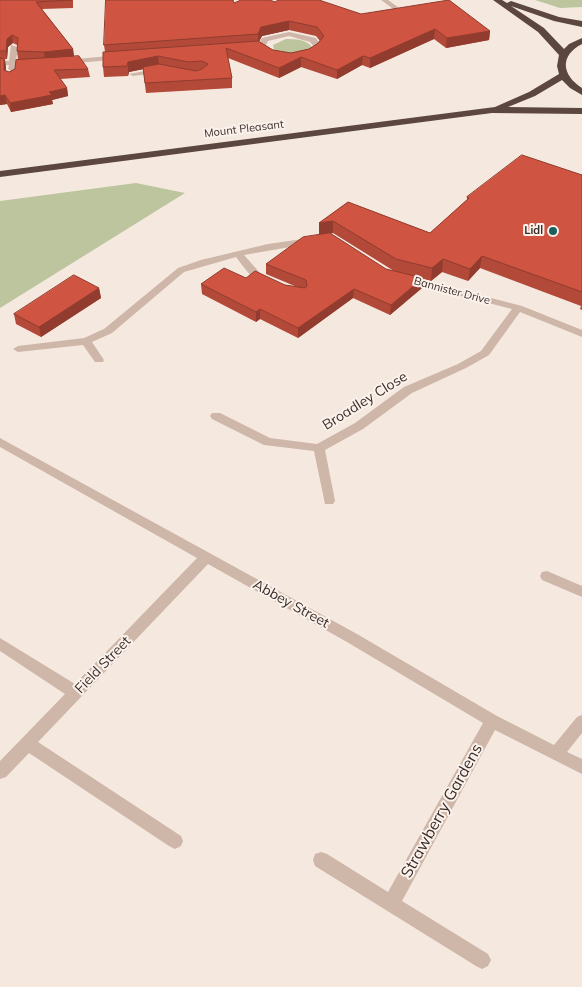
<!DOCTYPE html>
<style>
body{margin:0}
canvas{display:block;background:#f5e8de}
</style>
<canvas width="582" height="987"></canvas>
<script>
const ctx = document.querySelector('canvas').getContext('2d');
ctx.lineJoin = 'round';
function paint(path, color) {
  ctx.fillStyle = color;
  ctx.fill(path, 'evenodd');
}
function strokePath(path, color, width, dash) {
  ctx.strokeStyle = color;
  ctx.lineWidth = width;
  ctx.lineCap = dash ? 'butt' : 'round';
  ctx.setLineDash(dash || []);
  ctx.stroke(path);
}
function label(font, color, halo, rows, align = 'center') {
  ctx.font = font + ' Mulish,sans-serif';
  ctx.lineWidth = 4;
  ctx.setLineDash([]);
  ctx.textBaseline = 'middle';
  ctx.strokeStyle = halo;
  ctx.fillStyle = color;
  for (const [text, x, y, turn = 0] of rows) {
    ctx.save();
    ctx.translate(x, y);
    ctx.rotate((+turn || 0) * Math.PI / 180);
    ctx.textAlign = isNaN(turn) ? turn : align;
    if (halo) ctx.strokeText(text, 0, 0);
    ctx.fillText(text, 0, 0);
    ctx.restore();
  }
}
const green = new Path2D(`
 M 535,0 L 582,0 L 582,7 L 560,8 Z
 M 286,39 C 295,39 306,39 312,47 L 311,49 C 302,55 284,56 274,50 L 273,45 Z
 M 136,183 L 185,193 L 0,308 L 0,201 Z`);
const lane = new Path2D(`
 M 381,0 L 388,0 L 402,10 L 410,9 L 413,11 L 399,13 Z`);
const street = new Path2D(`
 M 289,32 L 316,38 L 322,47 C 307,66 272,66 257,47 L 262,38 ZM 289,36 L 310,42 L 314,47 C 302,60 277,60 265,47 L 268,41 Z
 M 11,45 L 18,47 L 16,61 L 32,61 L 36,63 L 35,65 L 16,65 L 16,69 L 12,71 L 8,69 L 9,65 L 0,65 L 0,61 L 9,61 Z
 M 120,55 L 123,55 L 123,59 L 65,64 L 61,62 L 65,60 Z
 M 160,68 L 164,70 L 163,72 L 133,76 L 129,74 Z
 M 310,238 L 313,239 L 313,243 L 244,255 L 260,273 L 271,279 L 271,283 C 255,286 244,267 236,257 L 184,272 L 112,333 L 92,342 L 104,360 L 103,362 L 95,362 L 83,345 L 18,352 L 13,349 L 18,346 L 84,338 L 104,329 L 178,268 L 201,260 L 268,244 Z
 M 406,276 L 522,306 L 582,330 L 582,337 L 520,312 L 489,355 L 466,368 L 412,393 L 363,429 L 325,450 L 335,501 L 333,504 L 325,504 L 314,451 L 264,445 L 212,419 L 210,416 L 212,413 L 220,413 L 270,438 L 317,444 L 355,423 L 404,387 L 458,364 L 481,351 L 512,309 L 402,281 L 402,277 Z
 M 0,438 L 357,634 L 497,716 L 554,745 L 577,717 L 582,715 L 582,733 L 567,752 L 582,759 L 582,774 L 495,730 L 402,901 L 488,954 L 491,960 L 488,966 L 482,969 L 476,966 L 315,866 L 313,860 L 315,854 L 321,852 L 327,854 L 388,892 L 483,723 L 347,642 L 208,564 L 38,742 L 181,836 L 183,841 L 181,846 L 175,849 L 169,846 L 29,753 L 6,777 L 0,779 L 0,761 L 65,694 L 0,651 L 0,638 L 75,684 L 197,558 L 0,447 Z
 M 547,571 L 582,586 L 582,597 L 542,580 L 540,576 L 542,572 Z`);
const highway = new Path2D(`
 M 493,0 L 502,0 L 507,3 L 511,1 L 559,17 L 582,21 L 582,27 L 554,21 L 511,6 L 544,28 L 564,49 L 569,44 L 582,38 L 582,44 C 559,56 562,75 582,88 L 582,95 L 570,88 L 562,80 L 535,96 L 508,107 L 582,108 L 582,114 L 492,113 L 0,177 L 0,171 L 495,107 L 529,92 L 559,74 L 557,66 L 559,55 L 538,32 Z`);
const wall = new Path2D(`
 M 0,0 L 73,0 L 73,8 L 42,9 L 73,49 L 74,57 L 88,69 L 90,77 L 60,79 L 67,88 L 68,96 L 52,100 L 53,104 L 11,112 L 7,104 L 0,105 ZM 13,43 L 17,45 L 17,51 L 18,59 L 15,69 L 9,72 L 6,71 L 6,67 L 5,59 L 7,59 L 8,47 Z
 M 275,2 L 361,14 L 490,31 L 489,40 L 446,48 L 434,39 L 370,68 L 362,65 L 337,79 L 301,67 L 279,78 L 228,58 L 232,78 L 232,88 L 146,93 L 143,69 L 129,72 L 128,76 L 104,77 L 103,67 L 105,52 L 104,45 L 234,3 ZM 289,30 L 316,36 L 320,41 L 317,44 L 309,49 L 291,53 L 273,50 L 259,42 L 262,36 Z
 M 582,175 L 582,310 L 580,309 L 581,306 L 480,268 L 468,281 L 442,272 L 431,281 L 423,279 L 422,288 L 390,315 L 353,298 L 298,338 L 260,319 L 256,322 L 202,294 L 201,284 L 246,278 L 297,287 L 266,274 L 266,264 L 319,235 L 319,223 L 348,202 L 430,233 L 467,200 L 467,197 ZM 333,233 L 394,271 L 386,269 L 330,234 Z
 M 99,288 L 101,298 L 41,337 L 16,324 L 14,314 Z`);
const shadedWall = new Path2D(`
 M 289,21 L 289,30 L 262,36 L 258,43 L 258,34 L 261,27 Z
 M 435,29 L 434,39 L 370,68 L 370,58 Z
 M 490,31 L 489,40 L 446,48 L 447,38 Z
 M 12,35 L 13,43 L 8,47 L 7,59 L 6,51 L 7,39 Z
 M 73,49 L 74,57 L 45,60 L 44,52 Z
 M 158,56 L 159,66 L 129,72 L 128,76 L 128,62 Z
 M 363,56 L 362,65 L 337,79 L 337,70 Z
 M 301,57 L 301,67 L 279,78 L 279,68 Z
 M 4,59 L 6,67 L 5,78 L 4,70 Z
 M 67,88 L 68,96 L 52,100 L 53,104 L 11,112 L 10,103 L 49,92 Z
 M 5,95 L 7,104 L 0,105 L 0,96 Z
 M 333,221 L 333,233 L 319,235 L 319,223 Z
 M 482,256 L 480,268 L 468,281 L 470,269 Z
 M 443,259 L 442,272 L 431,281 L 432,268 Z
 M 423,278 L 422,288 L 390,315 L 391,305 Z
 M 99,288 L 101,298 L 41,337 L 39,327 Z
 M 354,289 L 353,298 L 298,338 L 298,328 Z
 M 260,309 L 260,319 L 256,322 L 256,312 Z`);
const building = new Path2D(`
 M 0,0 L 72,0 L 36,2 L 73,49 L 44,52 L 17,51 L 18,38 L 12,35 L 7,39 L 6,51 L 0,51 Z
 M 106,0 L 233,0 L 234,3 L 241,0 L 270,0 L 275,2 L 278,0 L 319,0 L 361,14 L 449,0 L 490,31 L 447,38 L 435,29 L 370,58 L 363,56 L 337,70 L 301,57 L 279,68 L 226,48 L 232,78 L 145,83 L 143,67 L 159,64 L 196,71 L 202,69 L 208,64 L 202,61 L 188,62 L 158,56 L 128,62 L 127,66 L 103,67 L 103,52 L 258,41 L 273,50 L 291,53 L 309,49 L 317,44 L 324,36 L 317,27 L 289,21 L 261,27 L 258,34 L 104,45 Z
 M 79,56 L 88,69 L 54,70 L 67,88 L 49,92 L 52,95 L 10,103 L 5,95 L 0,96 L 0,58 L 4,59 L 4,70 L 9,72 L 15,69 L 16,60 Z
 M 522,155 L 582,175 L 582,292 L 482,256 L 470,269 L 443,259 L 432,268 L 396,259 L 333,221 L 319,223 L 348,202 L 430,233 L 469,198 L 467,197 Z
 M 330,233 L 386,269 L 423,278 L 391,305 L 354,289 L 298,328 L 260,309 L 256,312 L 201,284 L 224,268 L 246,278 L 255,271 L 285,285 L 305,288 L 307,286 L 306,280 L 266,264 L 303,237 Z
 M 74,275 L 99,288 L 39,327 L 14,314 Z`);
const markers = [
 [553,231,5,"#1b605d"]
];
const farStreetnames = [
 ["Mount Pleasant",244,129,-7],
 ["Bannister Drive",452,291,15]
];
const farPoinames = [
 ["Lidl",543,231]
];
const streetNames = [
 ["Broadley Close",365,401,-32],
 ["Abbey Street",291,604,29],
 ["Field Street",103,665,-46]
];
const nearStreetnames = [
 ["Strawberry Gardens",442,811,-61]
];
paint(green, '#bcc59d');
paint(lane, '#ceb6a9');
paint(street, '#ceb6a9');
paint(highway, '#5c4640');
paint(wall, '#b24939');
paint(shadedWall, '#913c2e');
paint(building, '#cf5542');
strokePath(building, '#913c2e', 1);
for (const [x, y, r, color] of markers) {
  const dot = new Path2D();
  dot.arc(x, y, r, 0, 2 * Math.PI);
  ctx.fillStyle = color;
  ctx.fill(dot);
  strokePath(dot, '#fbf2ec', 2);
}
label('11px', '#3b2d29', '#fbf2ec', farStreetnames);
label('bold 11px', '#3b2d29', '#fbf2ec', farPoinames, 'right');
label('14px', '#3b2d29', '#fbf2ec', streetNames);
label('16px', '#3b2d29', '#fbf2ec', nearStreetnames);
</script>
